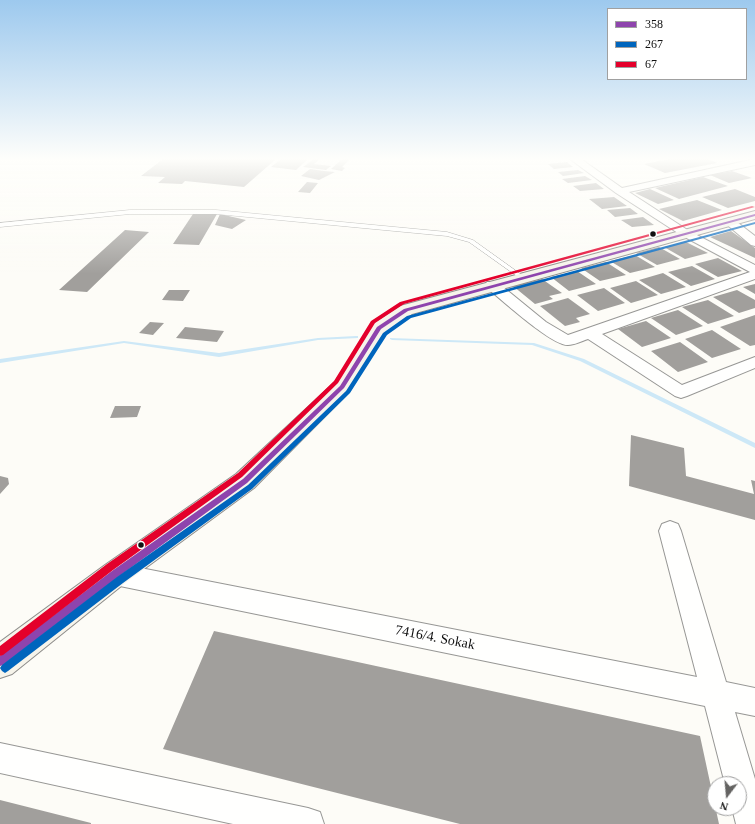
<!DOCTYPE html>
<style>
body{margin:0}
#map{position:relative;width:755px;height:824px;overflow:hidden;background:#fdfcf7;font-family:Georgia,serif}
canvas{display:block}
.legend{position:absolute;left:607px;top:8px;width:140px;height:72px;box-sizing:border-box;background:#fff;border:1px solid #a0a0a0;margin:0;padding:5px 7px;list-style:none;font-size:12px;color:#111}
.legend li{display:flex;align-items:center;gap:8px;height:20px}
.legend b{width:20px;border:1px solid #a0a0a0}
.north{position:absolute;left:707px;top:776px;width:40px;height:40px;box-sizing:border-box;background:#fff;border:1px solid #a0a0a0;border-radius:50%;rotate:196deg;font-size:11px;font-weight:700;line-height:16px;text-align:center;color:#111}
.north::after{content:'';display:block;margin:auto;width:14px;height:18px;background:#646362;clip-path:polygon(50% 0,100% 100%,50% 72%,0 100%)}
</style>
<div id="map">
<canvas width="755" height="824"></canvas>
<ul class="legend">
<li><b style="height:5px;background:#8e44ad"></b>358</li>
<li><b style="height:5px;background:#0065bd"></b>267</li>
<li><b style="height:5px;background:#e4002b"></b>67</li>
</ul>
<div class="north">N</div>
</div>
<script>
const ctx = document.querySelector('canvas').getContext('2d');
ctx.lineJoin = 'round';
function paint(path, color) {
  ctx.fillStyle = color;
  ctx.fill(path, 'evenodd');
}
function strokePath(path, color, width, dash) {
  ctx.strokeStyle = color;
  ctx.lineWidth = width;
  ctx.lineCap = dash ? 'butt' : 'round';
  ctx.setLineDash(dash || []);
  ctx.stroke(path);
}
function label(font, color, halo, rows, align = 'center') {
  ctx.font = font + ' Georgia,serif';
  ctx.lineWidth = 4;
  ctx.setLineDash([]);
  ctx.textBaseline = 'middle';
  ctx.strokeStyle = halo;
  ctx.fillStyle = color;
  for (const [text, x, y, turn = 0] of rows) {
    ctx.save();
    ctx.translate(x, y);
    ctx.rotate((+turn || 0) * Math.PI / 180);
    ctx.textAlign = isNaN(turn) ? turn : align;
    if (halo) ctx.strokeText(text, 0, 0);
    ctx.fillText(text, 0, 0);
    ctx.restore();
  }
}
const stream = new Path2D(`
 M 356,336 L 358,336 L 358,338 L 318,340 L 219,357 L 124,343 L 0,363 L 0,359 L 124,341 L 219,353 L 318,338 Z
 M 390,338 L 534,343 L 584,359 L 755,443 L 755,448 L 580,361 L 532,345 L 392,340 L 390,339 Z`);
const building = new Path2D(`
 M 163,159 L 276,159 L 244,187 L 185,181 L 182,184 L 158,183 L 165,177 L 141,176 Z
 M 281,159 L 308,159 L 296,170 L 271,167 Z
 M 314,159 L 320,159 L 314,164 L 331,166 L 326,170 L 303,167 Z
 M 342,159 L 350,159 L 342,167 L 345,168 L 342,171 L 331,169 Z
 M 670,159 L 707,159 L 717,163 L 665,173 L 644,164 Z
 M 567,162 L 573,167 L 554,169 L 548,164 Z
 M 310,169 L 324,171 L 335,172 L 319,180 L 301,176 Z
 M 578,170 L 584,173 L 563,176 L 558,172 Z
 M 732,171 L 752,178 L 729,183 L 710,175 Z
 M 585,176 L 592,180 L 568,183 L 562,179 Z
 M 703,177 L 728,186 L 679,199 L 655,188 Z
 M 307,182 L 318,183 L 310,193 L 298,192 Z
 M 596,183 L 604,189 L 580,191 L 573,186 Z
 M 650,189 L 674,200 L 658,204 L 635,193 Z
 M 735,189 L 755,197 L 755,201 L 728,208 L 702,197 Z
 M 614,197 L 627,206 L 602,209 L 589,199 Z
 M 697,200 L 722,210 L 683,221 L 659,209 Z
 M 630,208 L 638,214 L 615,217 L 607,210 Z
 M 193,214 L 217,214 L 199,245 L 173,244 Z
 M 220,214 L 246,220 L 232,229 L 215,225 Z
 M 643,217 L 654,225 L 632,227 L 621,220 Z
 M 125,230 L 149,232 L 87,292 L 59,290 Z
 M 731,231 L 755,248 L 755,258 L 710,237 Z
 M 686,242 L 708,253 L 685,259 L 664,247 Z
 M 659,247 L 680,259 L 657,265 L 636,253 Z
 M 635,255 L 655,267 L 630,273 L 610,261 Z
 M 718,258 L 742,271 L 718,277 L 695,264 Z
 M 606,262 L 626,275 L 600,281 L 581,268 Z
 M 692,266 L 715,279 L 691,286 L 668,272 Z
 M 577,271 L 596,284 L 569,291 L 551,277 Z
 M 663,273 L 686,287 L 661,294 L 639,280 Z
 M 542,279 L 562,293 L 549,296 L 553,299 L 535,304 L 513,286 Z
 M 636,281 L 658,295 L 631,303 L 610,288 Z
 M 755,284 L 755,294 L 743,287 Z
 M 604,288 L 625,303 L 598,311 L 577,295 Z
 M 169,290 L 190,290 L 183,301 L 162,300 Z
 M 737,290 L 755,300 L 755,308 L 739,313 L 713,297 Z
 M 568,298 L 590,314 L 576,318 L 580,322 L 565,326 L 540,306 Z
 M 708,300 L 734,316 L 708,324 L 682,307 Z
 M 678,310 L 703,326 L 676,335 L 651,318 Z
 M 755,315 L 755,345 L 750,346 L 720,327 Z
 M 646,321 L 671,338 L 642,347 L 618,329 Z
 M 150,322 L 164,323 L 153,335 L 139,333 Z
 M 185,327 L 224,331 L 217,342 L 176,338 Z
 M 712,330 L 741,349 L 712,358 L 685,339 Z
 M 680,342 L 708,362 L 678,372 L 651,351 Z
 M 115,406 L 141,406 L 137,417 L 110,418 Z
 M 631,435 L 684,448 L 686,476 L 754,494 L 751,480 L 755,481 L 755,520 L 629,486 Z
 M 0,476 L 8,478 L 9,484 L 0,494 Z
 M 214,631 L 700,736 L 719,824 L 460,824 L 163,749 Z
 M 0,800 L 91,823 L 91,824 L 0,824 Z`);
const lane = new Path2D(`
 M 130,210 L 216,210 L 447,232 L 473,240 L 526,278 L 525,279 L 521,279 L 469,242 L 447,236 L 216,214 L 130,214 L 0,227 L 0,223 Z`);
const street = new Path2D(`
 M 570,159 L 581,159 L 622,188 L 755,159 L 755,165 L 629,192 L 689,231 L 755,265 L 755,279 L 602,334 L 682,385 L 755,357 L 755,368 L 687,396 L 681,398 L 675,396 L 588,339 C 582,341 574,345 568,345 C 552,346 501,299 487,288 L 485,285 L 487,282 L 497,282 L 546,322 L 568,335 L 750,272 L 681,235 L 616,193 Z
 M 729,218 L 733,219 L 755,236 L 755,246 L 751,245 L 725,223 L 723,221 Z
 M 670,521 L 678,524 L 681,531 L 726,682 L 755,688 L 755,716 L 735,712 L 755,779 L 755,824 L 736,824 L 732,808 L 739,808 L 739,784 L 725,784 L 705,706 L 115,585 L 107,582 L 103,574 L 107,566 L 115,563 L 697,677 L 659,531 L 662,524 Z
 M 0,743 L 308,808 L 320,812 L 324,824 L 233,824 L 0,773 Z`);
const secondary = new Path2D(`
 M 755,211 L 755,219 L 412,314 L 386,332 L 349,392 L 254,488 L 125,583 L 12,674 L 0,678 L 0,642 L 105,565 L 236,474 L 335,382 L 373,324 L 400,306 Z`);
const bus1 = new Path2D(`
 M 755,214 L 755,216 L 408,311 L 381,329 L 344,388 L 247,483 L 118,577 L 3,665 L 0,666 L 0,656 L 112,571 L 243,479 L 340,386 L 377,327 L 404,309 Z`);
const bus2 = new Path2D(`
 M 755,222 L 755,224 L 411,318 L 387,335 L 350,393 L 252,489 L 123,583 L 8,671 L 5,673 L 2,671 L 0,668 L 2,665 L 117,577 L 248,485 L 346,391 L 383,333 L 407,316 Z`);
const bus3 = new Path2D(`
 M 752,206 L 755,207 L 404,304 L 375,323 L 338,383 L 242,477 L 113,570 L 3,655 L 0,656 L 0,646 L 107,564 L 238,473 L 334,381 L 371,321 L 400,302 Z`);
const markers = [
 [653,234,3.5,"#111"],
 [141,545,3.5,"#111"]
];
const nearStreetnames = [
 ["7416/4. Sokak",435,638,11]
];
paint(stream, '#cde8f7');
paint(building, '#a19f9c');
strokePath(lane, '#979795', 1);
strokePath(street, '#979795', 2);
strokePath(secondary, '#8e8d8b', 2);
paint(lane, '#fffffe');
paint(street, '#fffffe');
paint(secondary, '#f6f4eb');
paint(bus1, '#8e44ad');
paint(bus2, '#0065bd');
paint(bus3, '#e4002b');
const sky = ctx.createLinearGradient(0, 0, 0, 274);
sky.addColorStop(0, '#9dc9ee');
sky.addColorStop(0.58, '#fefefb');
sky.addColorStop(1, '#fefefb00');
ctx.fillStyle = sky;
ctx.fillRect(0, 0, 755, 274);
for (const [x, y, r, color] of markers) {
  const dot = new Path2D();
  dot.arc(x, y, r, 0, 2 * Math.PI);
  ctx.fillStyle = color;
  ctx.fill(dot);
  strokePath(dot, '#fff', 1.5);
}
label('14px', '#111', '#fff', nearStreetnames);
</script>
